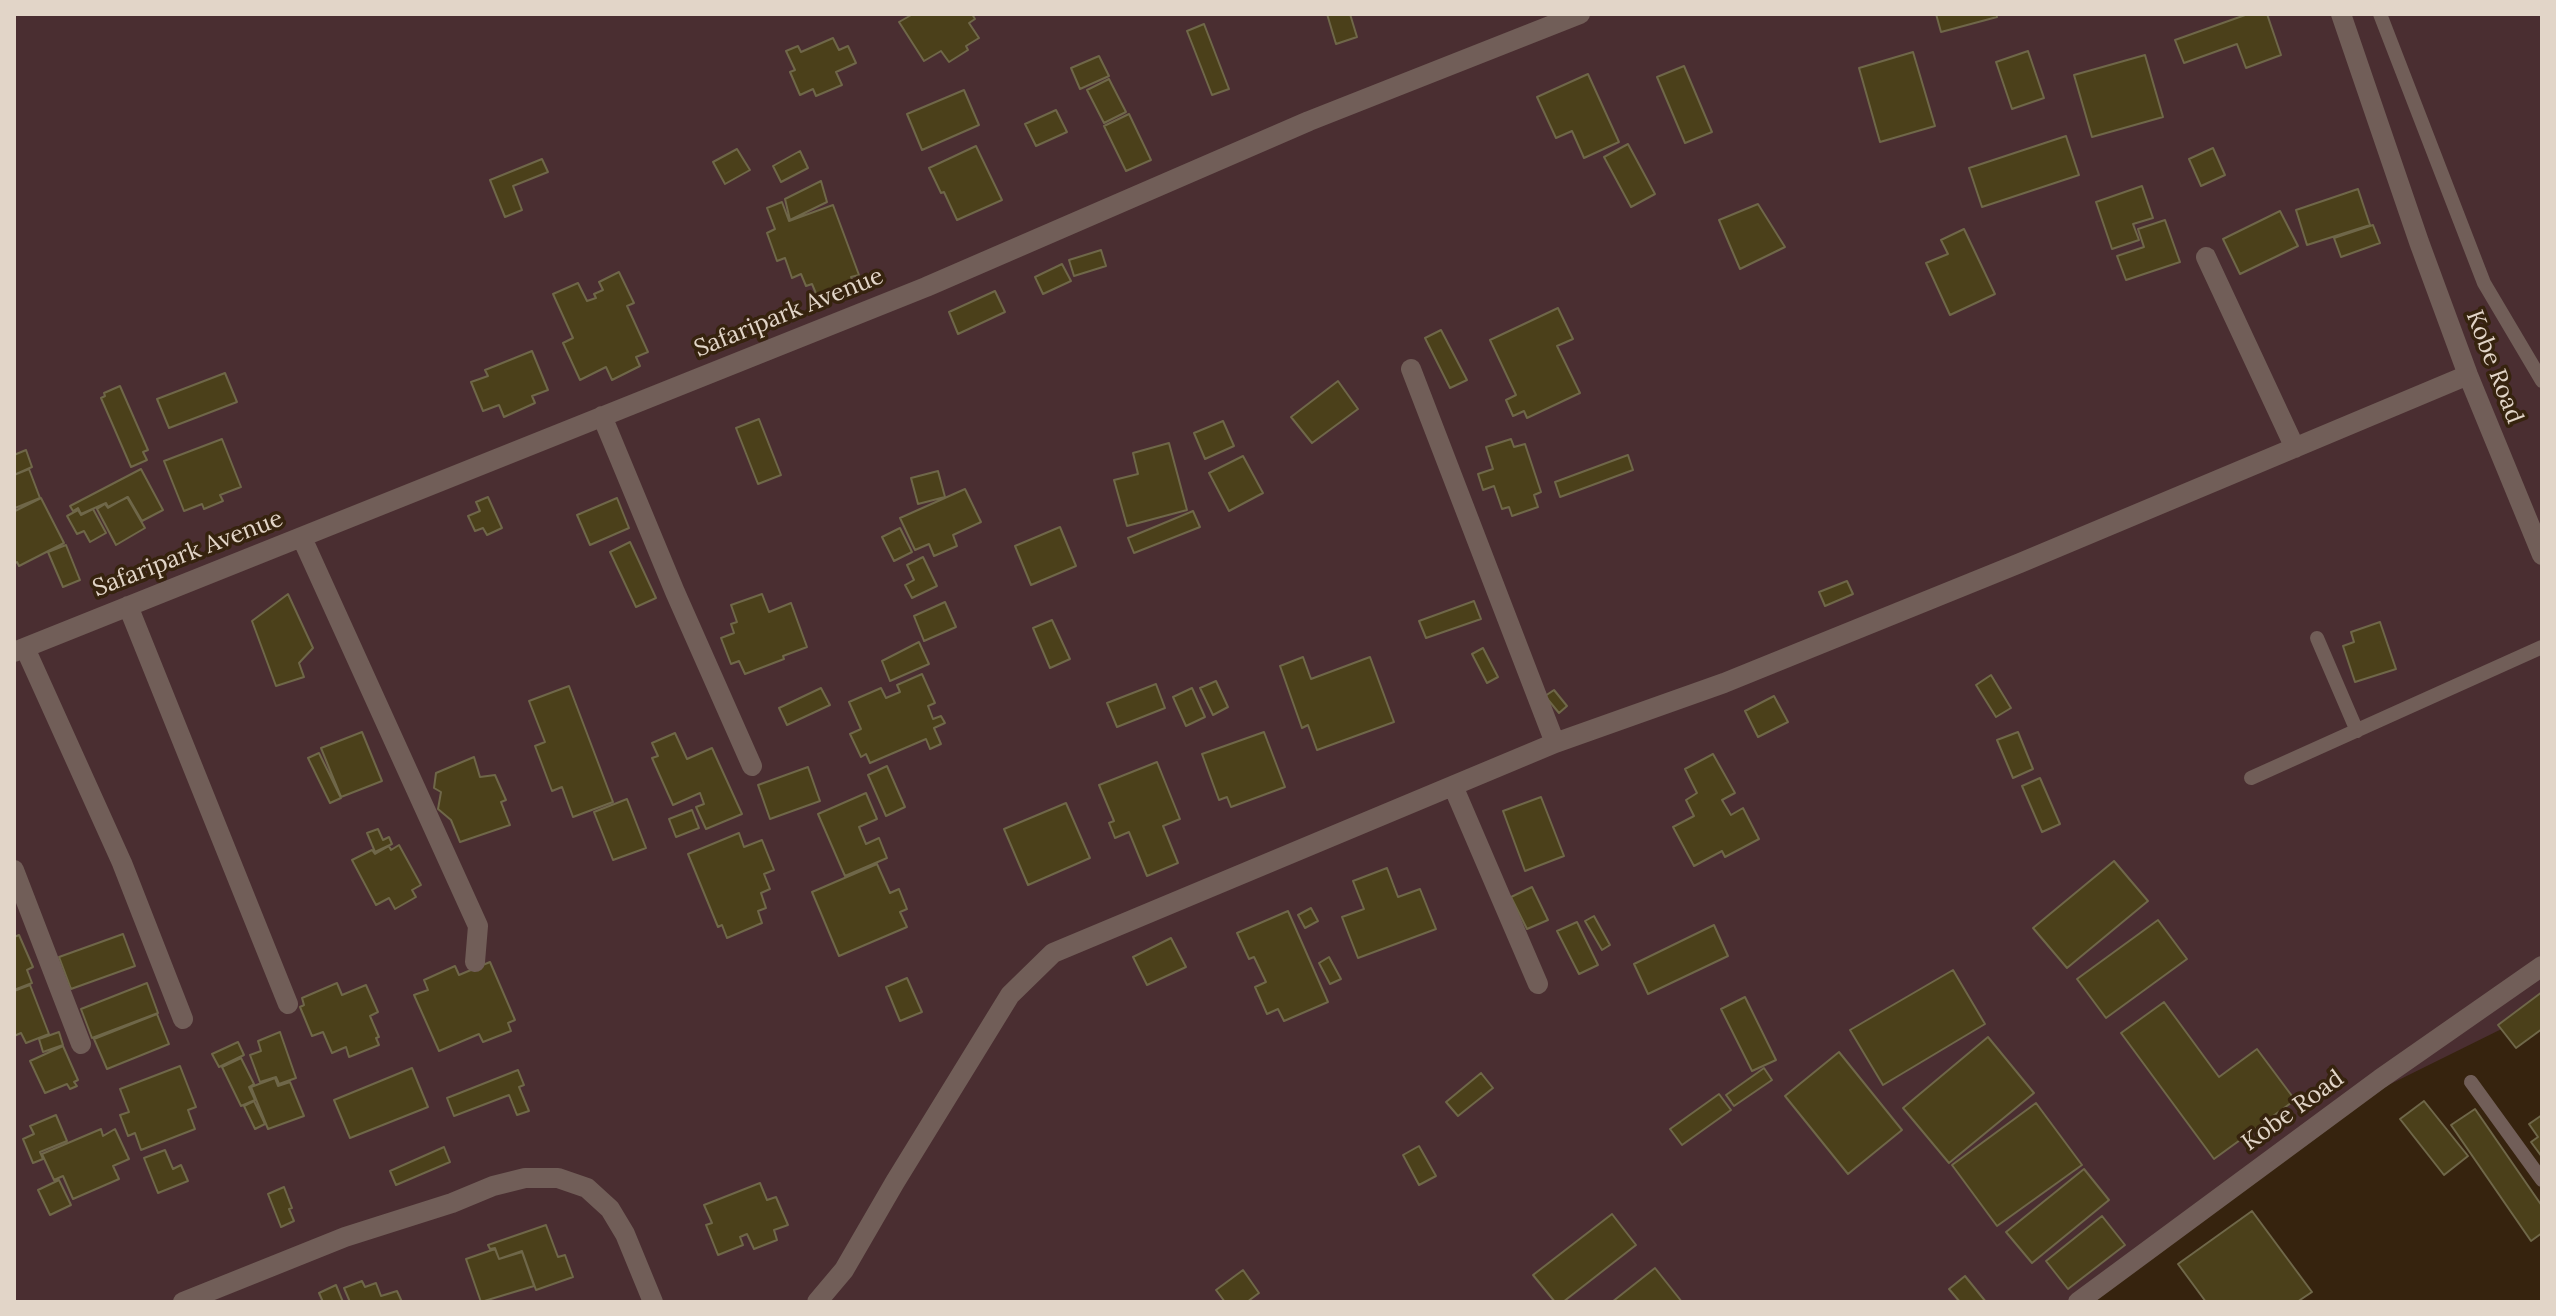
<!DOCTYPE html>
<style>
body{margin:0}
#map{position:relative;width:2556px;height:1316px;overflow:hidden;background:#36230e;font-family:Lora,serif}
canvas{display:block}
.frame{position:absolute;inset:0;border:16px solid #e2d5c8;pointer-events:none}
</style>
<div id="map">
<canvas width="2556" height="1316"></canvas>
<div class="frame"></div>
</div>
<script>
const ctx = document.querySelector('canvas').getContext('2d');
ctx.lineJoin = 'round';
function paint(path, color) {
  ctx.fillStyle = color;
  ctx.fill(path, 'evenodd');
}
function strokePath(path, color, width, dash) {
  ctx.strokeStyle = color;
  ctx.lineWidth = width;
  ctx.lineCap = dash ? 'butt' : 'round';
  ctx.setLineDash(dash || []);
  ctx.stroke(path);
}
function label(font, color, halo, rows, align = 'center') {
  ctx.font = font + ' Lora,serif';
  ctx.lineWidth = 7;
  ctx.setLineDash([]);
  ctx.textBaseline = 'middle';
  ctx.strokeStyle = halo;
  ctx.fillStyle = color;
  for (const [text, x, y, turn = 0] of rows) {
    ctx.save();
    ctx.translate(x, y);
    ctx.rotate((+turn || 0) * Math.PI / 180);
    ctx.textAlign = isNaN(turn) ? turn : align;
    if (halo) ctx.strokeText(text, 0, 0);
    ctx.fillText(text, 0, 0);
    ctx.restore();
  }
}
const green = new Path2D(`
 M 14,14 L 2542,14 L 2542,1009 L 2342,1108 L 2086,1302 L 14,1302 Z`);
const building = new Path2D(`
 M 913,14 L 972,14 L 975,19 L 969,23 L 979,38 L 966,46 L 968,50 L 949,62 L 941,51 L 924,61 L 899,22 Z
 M 1327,14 L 1350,14 L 1357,37 L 1336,44 Z
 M 1936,14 L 1996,14 L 1997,17 L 1941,32 Z
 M 2248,14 L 2267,14 L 2281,55 L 2246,68 L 2237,44 L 2184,63 L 2175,40 Z
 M 1204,24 L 1229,89 L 1212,95 L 1187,31 Z
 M 833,38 L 839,50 L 848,46 L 856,63 L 836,72 L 842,85 L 816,96 L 813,89 L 800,95 L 790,72 L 795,70 L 786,51 L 798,46 L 801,52 Z
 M 2028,51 L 2044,98 L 2012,109 L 1996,62 Z
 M 1913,52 L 1935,126 L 1880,142 L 1859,68 Z
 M 2145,55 L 2163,117 L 2092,137 L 2074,75 Z
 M 1099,56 L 1109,76 L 1080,89 L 1071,68 Z
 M 1684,66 L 1712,132 L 1685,143 L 1657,77 Z
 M 1588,74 L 1619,142 L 1584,158 L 1572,131 L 1556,138 L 1537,97 Z
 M 1109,79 L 1126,112 L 1104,123 L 1087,90 Z
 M 964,90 L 979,125 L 922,150 L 907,114 Z
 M 1056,110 L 1067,132 L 1036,146 L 1025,124 Z
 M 1129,114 L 1151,160 L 1126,171 L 1104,126 Z
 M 2066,136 L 2079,175 L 1982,207 L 1969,168 Z
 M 1628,144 L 1655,194 L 1631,207 L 1604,157 Z
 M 976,146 L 1002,200 L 957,220 L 944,192 L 941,193 L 929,168 Z
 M 2213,148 L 2225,175 L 2201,186 L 2189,159 Z
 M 737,149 L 750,170 L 725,184 L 713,162 Z
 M 800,151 L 808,168 L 781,182 L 773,166 Z
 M 542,159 L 548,172 L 513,186 L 522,210 L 505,217 L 490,180 Z
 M 821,181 L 827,202 L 790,220 L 785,199 Z
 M 2142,186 L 2153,218 L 2133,224 L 2139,240 L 2112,249 L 2096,202 Z
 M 2358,189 L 2370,225 L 2307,245 L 2296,210 Z
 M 782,202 L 789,221 L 833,205 L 859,275 L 851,277 L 853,283 L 817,296 L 812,284 L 806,286 L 801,274 L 792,278 L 785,258 L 777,261 L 767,233 L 775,229 L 767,208 Z
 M 1758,204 L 1785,247 L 1740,269 L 1719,220 Z
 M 2280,211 L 2298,246 L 2240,274 L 2223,239 Z
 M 2165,220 L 2180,262 L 2126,280 L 2117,256 L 2144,247 L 2138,229 Z
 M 2373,225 L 2380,243 L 2341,257 L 2334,238 Z
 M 1964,229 L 1995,294 L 1950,315 L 1926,263 L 1948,254 L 1941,240 Z
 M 1101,250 L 1106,266 L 1074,276 L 1069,260 Z
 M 1062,264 L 1071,281 L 1043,294 L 1035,277 Z
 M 619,272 L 634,303 L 627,306 L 648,352 L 636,357 L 640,366 L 612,380 L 606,367 L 580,380 L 563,343 L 573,338 L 553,294 L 578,283 L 587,301 L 596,298 L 594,294 L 603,290 L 599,282 Z
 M 995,291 L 1005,312 L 958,334 L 949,312 Z
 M 1558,308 L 1573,339 L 1557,346 L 1580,393 L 1527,418 L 1524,411 L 1513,416 L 1506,400 L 1516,395 L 1490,340 Z
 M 1441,330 L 1467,380 L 1450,388 L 1425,338 Z
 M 532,351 L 548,390 L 532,396 L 535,403 L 504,417 L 499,405 L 483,411 L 471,382 L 488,376 L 485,370 Z
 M 225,373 L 237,402 L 169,428 L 157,399 Z
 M 1338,381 L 1358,409 L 1312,443 L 1291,417 Z
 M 120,386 L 148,450 L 143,452 L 147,460 L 131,467 L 101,398 L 105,396 L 104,393 Z
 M 759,419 L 781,475 L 758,484 L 736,428 Z
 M 1223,421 L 1234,446 L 1205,459 L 1194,433 Z
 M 222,439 L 241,487 L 220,495 L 223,501 L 204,509 L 202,504 L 184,511 L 164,461 Z
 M 1511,439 L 1514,447 L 1525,444 L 1541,492 L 1534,495 L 1538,507 L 1512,516 L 1509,507 L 1502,509 L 1494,486 L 1483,490 L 1478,474 L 1493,469 L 1486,447 Z
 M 1169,443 L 1187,510 L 1127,526 L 1114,480 L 1138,474 L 1133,453 Z
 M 26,450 L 32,467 L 14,475 L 14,455 Z
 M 1628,455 L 1633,470 L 1560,497 L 1555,482 Z
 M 1243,456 L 1263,493 L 1229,511 L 1209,473 Z
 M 29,469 L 40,498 L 15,508 L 14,475 Z
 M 141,469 L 163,510 L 142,521 L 128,497 L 108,507 L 106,503 L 81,514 L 78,508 L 73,511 L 70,506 Z
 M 938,471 L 945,497 L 918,504 L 911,478 Z
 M 965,489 L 981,522 L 953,535 L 957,546 L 934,556 L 929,544 L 915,550 L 900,518 Z
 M 127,497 L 145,528 L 116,545 L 97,509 L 105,504 L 108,508 Z
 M 488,497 L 502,528 L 487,535 L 483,528 L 475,531 L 468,516 L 480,511 L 476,502 Z
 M 41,498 L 64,543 L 19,566 L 17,562 L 14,564 L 14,509 L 15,511 Z
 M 617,498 L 629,528 L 590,545 L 577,515 Z
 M 93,509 L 106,533 L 90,542 L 84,531 L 77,534 L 67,516 L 78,510 L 81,515 Z
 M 1193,511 L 1200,527 L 1134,553 L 1128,538 Z
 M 1060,527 L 1076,566 L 1031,585 L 1015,546 Z
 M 900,528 L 912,552 L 894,561 L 882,537 Z
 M 630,542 L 656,598 L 636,607 L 610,552 Z
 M 66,545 L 80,580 L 63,587 L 48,552 Z
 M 923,557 L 937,586 L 912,598 L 905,585 L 914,580 L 907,565 Z
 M 1847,581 L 1853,594 L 1825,606 L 1819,592 Z
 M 288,594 L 313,648 L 299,663 L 304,677 L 276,686 L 252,621 Z
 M 762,594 L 769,612 L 791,603 L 807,647 L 783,656 L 784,659 L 745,674 L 739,661 L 731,664 L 721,638 L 734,633 L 731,624 L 737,622 L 731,605 Z
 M 1474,601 L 1481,619 L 1426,638 L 1419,621 Z
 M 945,602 L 956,627 L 924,641 L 914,616 Z
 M 1052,620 L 1070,659 L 1050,668 L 1033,628 Z
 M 2380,622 L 2396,669 L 2355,682 L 2343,646 L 2354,642 L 2351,632 Z
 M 919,642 L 929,664 L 890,681 L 882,661 Z
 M 1483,648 L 1498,677 L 1487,683 L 1472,654 Z
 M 1303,657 L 1311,679 L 1370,657 L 1394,722 L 1317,750 L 1308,725 L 1302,728 L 1280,666 Z
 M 922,674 L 935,703 L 928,706 L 933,719 L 941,716 L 945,723 L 934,728 L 941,744 L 930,749 L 926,739 L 870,763 L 866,754 L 861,757 L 850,734 L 861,729 L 849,702 L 881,688 L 886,698 L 900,692 L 897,685 Z
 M 1991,675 L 2011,708 L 1996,717 L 1976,685 Z
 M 1216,681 L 1228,707 L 1213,715 L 1200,688 Z
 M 1156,684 L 1165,708 L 1117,727 L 1107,703 Z
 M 569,686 L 613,802 L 573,817 L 562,787 L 552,791 L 535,746 L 545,742 L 529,701 Z
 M 821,688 L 830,705 L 787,725 L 779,708 Z
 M 1192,688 L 1205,717 L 1186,726 L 1173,697 Z
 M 1554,690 L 1567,706 L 1559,713 L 1545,696 Z
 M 1774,696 L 1788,722 L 1758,737 L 1745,711 Z
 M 362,732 L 382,781 L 341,797 L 321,748 Z
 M 1264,732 L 1285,787 L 1231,807 L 1227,797 L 1219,800 L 1202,754 Z
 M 2018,732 L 2033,769 L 2013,778 L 1997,740 Z
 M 675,733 L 687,759 L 712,748 L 742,814 L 706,829 L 696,807 L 704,804 L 700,793 L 673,805 L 652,758 L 658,756 L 652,743 Z
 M 319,753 L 341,798 L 330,803 L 308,758 Z
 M 1713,754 L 1735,793 L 1722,800 L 1731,815 L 1743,808 L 1759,839 L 1725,857 L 1722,851 L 1694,866 L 1673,827 L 1694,816 L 1686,800 L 1697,793 L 1685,769 Z
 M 474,757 L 480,777 L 495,775 L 506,800 L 501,802 L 510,825 L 460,842 L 451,820 L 438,809 L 441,792 L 434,788 L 436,773 Z
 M 1157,762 L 1180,819 L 1163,826 L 1178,863 L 1147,876 L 1129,832 L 1115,838 L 1109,823 L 1114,821 L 1099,785 Z
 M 887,766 L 905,807 L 886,816 L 868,775 Z
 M 808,767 L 820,801 L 770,819 L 758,785 Z
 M 2040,778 L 2060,824 L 2042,832 L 2022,786 Z
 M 866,793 L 877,819 L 859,827 L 866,844 L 879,838 L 887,858 L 845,876 L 818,814 Z
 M 1541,797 L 1564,856 L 1525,871 L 1503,811 Z
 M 627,799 L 646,848 L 613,860 L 594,812 Z
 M 1066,803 L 1090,858 L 1028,885 L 1004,829 Z
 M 692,810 L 699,828 L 676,837 L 669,819 Z
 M 378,829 L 383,840 L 389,837 L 392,844 L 375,852 L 367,833 Z
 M 739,833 L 744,847 L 762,840 L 774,870 L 764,874 L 770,889 L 761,893 L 766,908 L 758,911 L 762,923 L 727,938 L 722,925 L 718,927 L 688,854 Z
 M 399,845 L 421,885 L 412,890 L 416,897 L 395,909 L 389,898 L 376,905 L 352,860 L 372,850 L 375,854 L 389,846 L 391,850 Z
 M 2114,861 L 2148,901 L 2067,968 L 2033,928 Z
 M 877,864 L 890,893 L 899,889 L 907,909 L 900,912 L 907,927 L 839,956 L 812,892 Z
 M 1387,868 L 1398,897 L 1420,889 L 1436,929 L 1358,958 L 1342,917 L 1364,909 L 1353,881 Z
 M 1532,887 L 1548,920 L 1527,929 L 1511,897 Z
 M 1311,908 L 1318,921 L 1305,928 L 1298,915 Z
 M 1288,911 L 1328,1002 L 1284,1021 L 1278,1009 L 1267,1014 L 1255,987 L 1266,982 L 1254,957 L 1249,959 L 1237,933 Z
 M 1594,916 L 1610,945 L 1602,950 L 1585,921 Z
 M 2158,920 L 2187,959 L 2106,1018 L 2077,979 Z
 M 1577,922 L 1598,965 L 1579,974 L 1557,931 Z
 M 1714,925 L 1728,956 L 1648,994 L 1634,964 Z
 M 123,934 L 135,966 L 71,989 L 59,957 Z
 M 19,935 L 33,967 L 27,970 L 32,983 L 14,990 L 14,937 Z
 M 1171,938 L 1186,967 L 1147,985 L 1133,957 Z
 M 1329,957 L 1341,979 L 1330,984 L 1319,963 Z
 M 490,962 L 515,1020 L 508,1023 L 511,1031 L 483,1042 L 479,1034 L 439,1051 L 414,995 L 428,990 L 424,980 L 455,966 L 459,975 Z
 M 1953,970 L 1985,1024 L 1883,1085 L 1850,1030 Z
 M 907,978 L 922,1012 L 900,1021 L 886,987 Z
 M 147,983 L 158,1013 L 92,1038 L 81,1009 Z
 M 337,983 L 342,995 L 366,985 L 378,1012 L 370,1016 L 379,1037 L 376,1038 L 379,1045 L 349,1057 L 346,1047 L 332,1053 L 323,1032 L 312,1036 L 300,1007 L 304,1005 L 302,998 Z
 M 30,985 L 49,1034 L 26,1043 L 21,1033 L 14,1036 L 14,991 Z
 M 2542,992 L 2542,1029 L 2516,1048 L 2498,1025 Z
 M 1745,997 L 1776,1060 L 1752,1071 L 1721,1009 Z
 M 2164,1002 L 2219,1077 L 2257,1049 L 2295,1100 L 2214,1159 L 2121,1033 Z
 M 157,1014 L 169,1044 L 107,1069 L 94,1039 Z
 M 59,1032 L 63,1045 L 43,1052 L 39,1039 Z
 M 280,1032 L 296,1078 L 279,1084 L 276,1077 L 260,1082 L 250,1055 L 261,1051 L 258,1041 Z
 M 1988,1037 L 2034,1093 L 1949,1163 L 1903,1108 Z
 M 238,1042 L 244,1055 L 219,1067 L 212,1054 Z
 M 63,1046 L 78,1080 L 74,1082 L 77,1086 L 70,1089 L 67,1084 L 45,1093 L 30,1061 Z
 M 1839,1052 L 1902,1130 L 1848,1174 L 1785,1096 Z
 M 241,1058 L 254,1084 L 249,1087 L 255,1100 L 241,1106 L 222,1067 Z
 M 180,1066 L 196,1107 L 188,1110 L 195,1129 L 141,1150 L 135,1133 L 128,1136 L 120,1115 L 129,1112 L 120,1089 Z
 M 412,1068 L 428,1107 L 350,1138 L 334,1100 Z
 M 1764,1068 L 1772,1080 L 1734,1106 L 1726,1095 Z
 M 518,1070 L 524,1085 L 519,1087 L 529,1111 L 517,1115 L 509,1095 L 454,1116 L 447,1098 Z
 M 1481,1073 L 1493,1088 L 1458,1116 L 1446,1102 Z
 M 275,1078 L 278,1086 L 290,1082 L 304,1116 L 268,1129 L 251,1087 Z
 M 1719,1094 L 1731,1110 L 1682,1145 L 1670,1129 Z
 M 254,1101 L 265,1124 L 255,1129 L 244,1106 Z
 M 2424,1101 L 2468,1156 L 2444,1175 L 2400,1119 Z
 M 2036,1103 L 2082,1165 L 1997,1226 L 1952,1165 Z
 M 2475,1109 L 2542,1206 L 2542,1233 L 2531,1241 L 2451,1125 Z
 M 56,1115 L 67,1141 L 40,1152 L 43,1159 L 33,1163 L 23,1139 L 34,1134 L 30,1126 Z
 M 2542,1115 L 2542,1157 L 2531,1142 L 2538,1137 L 2529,1124 Z
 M 101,1129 L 103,1136 L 115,1129 L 129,1159 L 113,1166 L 119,1179 L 73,1199 L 63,1176 L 54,1180 L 42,1154 Z
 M 1419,1146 L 1436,1176 L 1419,1185 L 1403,1155 Z
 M 444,1147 L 450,1162 L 396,1185 L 390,1171 Z
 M 165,1150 L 173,1169 L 181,1165 L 188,1181 L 158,1193 L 144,1158 Z
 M 2084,1169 L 2109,1200 L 2032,1263 L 2006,1232 Z
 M 59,1180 L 71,1205 L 50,1215 L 38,1190 Z
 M 760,1183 L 767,1200 L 776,1197 L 788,1225 L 774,1230 L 777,1240 L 754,1249 L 747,1234 L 740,1237 L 743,1245 L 718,1255 L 706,1225 L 712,1223 L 704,1205 Z
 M 284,1187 L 292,1208 L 289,1209 L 294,1221 L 281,1227 L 268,1194 Z
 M 2252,1211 L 2312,1292 L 2297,1302 L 2206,1302 L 2178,1264 Z
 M 1612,1214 L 1636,1245 L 1563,1302 L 1555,1302 L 1533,1275 Z
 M 2102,1216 L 2125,1245 L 2068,1289 L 2046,1261 Z
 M 546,1225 L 558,1257 L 565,1255 L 573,1277 L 536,1290 L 522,1251 L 499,1259 L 495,1248 L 490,1249 L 488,1245 Z
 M 495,1249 L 499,1259 L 522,1252 L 534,1286 L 481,1302 L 466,1259 Z
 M 1655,1268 L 1682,1302 L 1612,1302 Z
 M 1243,1270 L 1259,1293 L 1247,1302 L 1225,1302 L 1216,1290 Z
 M 1965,1276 L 1986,1302 L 1960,1302 L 1949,1289 Z
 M 362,1281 L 365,1287 L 376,1283 L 381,1296 L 397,1291 L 402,1302 L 350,1302 L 344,1288 Z
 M 336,1285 L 343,1302 L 323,1302 L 319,1293 Z`);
const service = new Path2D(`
 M 2380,14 L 2484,283 L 2542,381
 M 2317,638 L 2357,731
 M 2251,778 L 2542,647
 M 2471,1082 L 2542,1180`);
const minor = new Path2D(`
 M 2341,14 L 2419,242 L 2468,375 L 2542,555
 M 2206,257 L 2295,448
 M 1411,369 L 1555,743
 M 602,416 L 675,592 L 752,766
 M 302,538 L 478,926 L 475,962
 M 128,606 L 288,1004
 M 25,648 L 122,863 L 183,1019
 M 14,652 L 926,287 L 1309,121 L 1580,14
 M 1453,786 L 1538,984
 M 14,870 L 81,1044
 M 183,1302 L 345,1237 L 452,1203 L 493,1186 L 525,1178 L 558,1178 L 587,1188 L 610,1209 L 625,1234 L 653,1302
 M 817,1302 L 844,1270 L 895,1182 L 1010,995 L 1053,953 L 1555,743 L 1724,683 L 2020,563 L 2468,375
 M 2078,1302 L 2380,1079 L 2542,966`);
const streetNames = [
 ["Safaripark Avenue",789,313,-22],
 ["Kobe Road",2494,367,69],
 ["Safaripark Avenue",188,554,-21],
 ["Kobe Road",2293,1111,-36]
];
paint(green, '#4a2e31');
paint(building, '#4b401a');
strokePath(building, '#6f6749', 2);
strokePath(service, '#715e58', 14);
strokePath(minor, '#715e58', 20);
label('24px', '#e2d5c8', '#36230e', streetNames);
</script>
